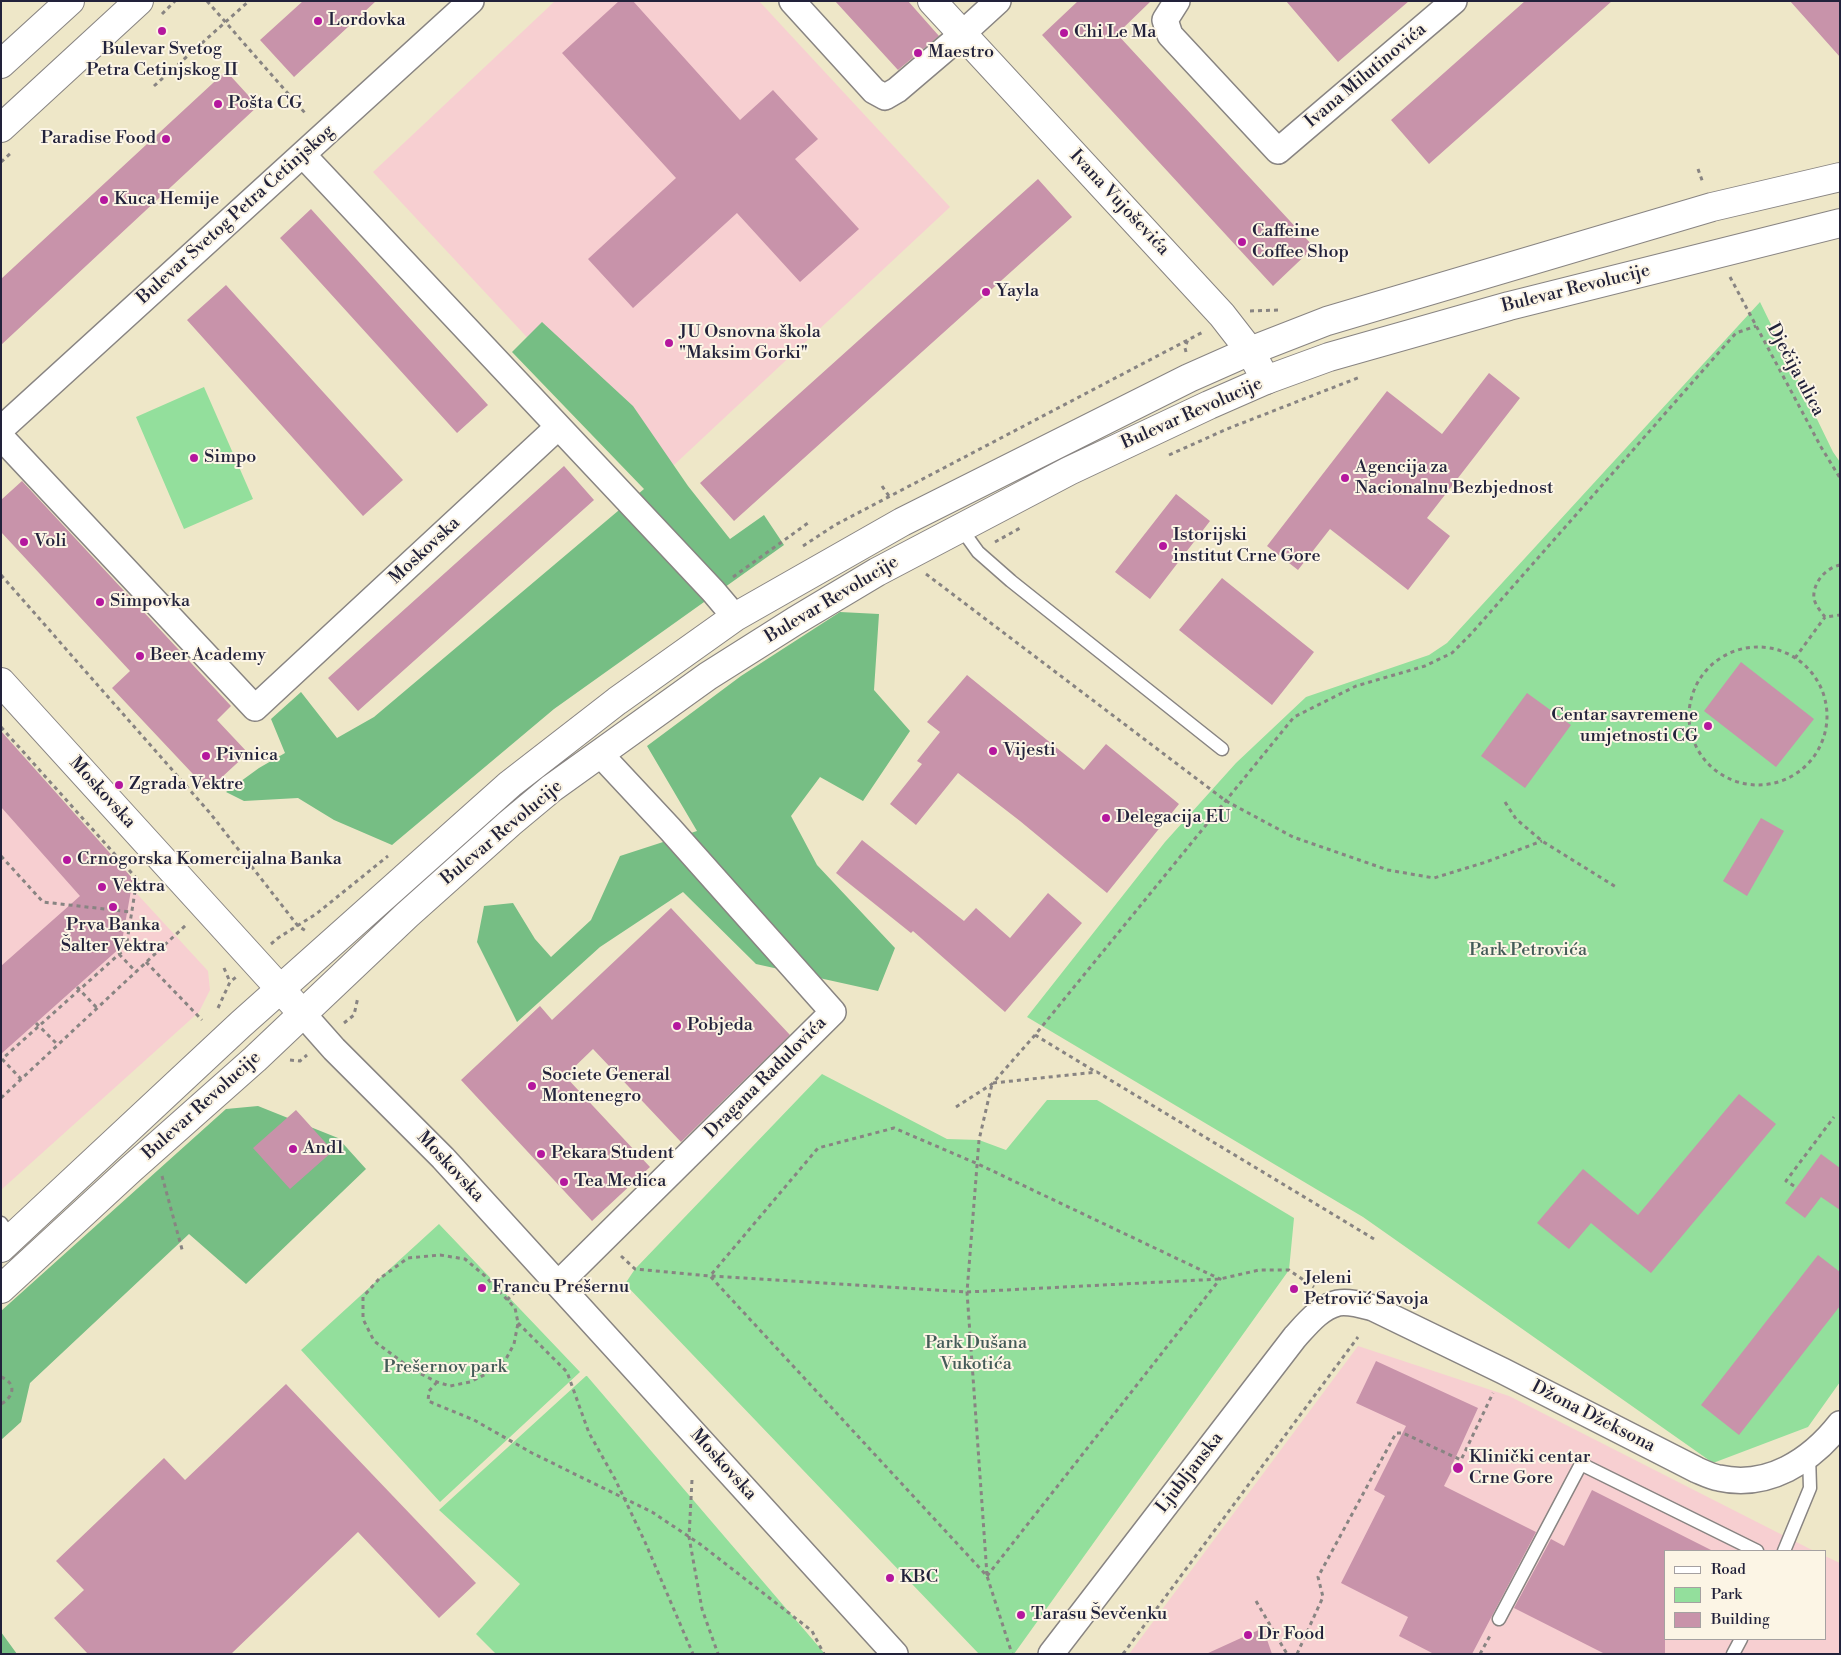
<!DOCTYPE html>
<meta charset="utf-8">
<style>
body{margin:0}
#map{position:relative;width:1841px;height:1655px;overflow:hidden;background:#eee7c8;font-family:"Libre Bodoni",serif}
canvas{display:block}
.frame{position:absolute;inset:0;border:2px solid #22223b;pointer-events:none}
.legend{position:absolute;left:1664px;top:1550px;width:162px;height:90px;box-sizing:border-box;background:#fcf5e5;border:1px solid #a5a1a1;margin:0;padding:6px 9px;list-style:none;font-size:15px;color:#22223b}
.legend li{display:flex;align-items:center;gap:10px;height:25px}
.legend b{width:25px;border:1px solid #a5a1a1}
</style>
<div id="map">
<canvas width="1841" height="1655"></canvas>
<div class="frame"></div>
<ul class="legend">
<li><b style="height:6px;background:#fff"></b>Road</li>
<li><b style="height:14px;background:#93df9c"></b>Park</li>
<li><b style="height:14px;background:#c893aa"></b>Building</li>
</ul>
</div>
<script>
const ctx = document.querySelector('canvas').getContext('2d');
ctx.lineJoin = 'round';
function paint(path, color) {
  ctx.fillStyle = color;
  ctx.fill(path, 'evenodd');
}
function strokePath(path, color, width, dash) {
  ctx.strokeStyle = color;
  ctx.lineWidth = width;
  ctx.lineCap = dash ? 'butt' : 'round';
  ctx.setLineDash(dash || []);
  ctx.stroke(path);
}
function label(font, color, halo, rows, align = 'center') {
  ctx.font = font + ' "Libre Bodoni",serif';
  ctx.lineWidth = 4;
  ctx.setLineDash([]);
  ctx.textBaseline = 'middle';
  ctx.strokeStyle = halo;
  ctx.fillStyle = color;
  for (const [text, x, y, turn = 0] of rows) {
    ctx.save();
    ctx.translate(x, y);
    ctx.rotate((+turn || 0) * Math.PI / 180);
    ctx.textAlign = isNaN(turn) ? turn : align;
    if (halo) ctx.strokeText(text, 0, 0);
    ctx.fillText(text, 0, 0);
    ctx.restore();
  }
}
const built = new Path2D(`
 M 555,1 L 759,1 L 950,207 L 659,479 L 373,172 Z
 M 1,746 L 208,971 L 210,990 L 199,1012 L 1,1190 Z
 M 1358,1346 L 1509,1396 L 1814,1551 L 1665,1551 L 1665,1639 L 1825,1639 L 1825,1556 L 1840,1563 L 1840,1654 L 1129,1654 Z`);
const green = new Path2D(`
 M 1760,302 L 1833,452 L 1840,462 L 1840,1382 L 1808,1427 L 1713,1463 L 1363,1217 L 1027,1017 L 1165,842 L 1236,763 L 1306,697 L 1429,655 L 1447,643 Z
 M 204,387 L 253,499 L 184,529 L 136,417 Z
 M 822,1074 L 947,1139 L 979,1140 L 1006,1150 L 1047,1100 L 1097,1100 L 1294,1218 L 1289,1270 L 1014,1654 L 979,1654 L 625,1284 L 635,1269 Z
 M 439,1224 L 580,1372 L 440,1502 L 301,1350 Z
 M 586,1376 L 587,1376 L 825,1654 L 496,1654 L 476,1634 L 520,1584 L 439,1510 Z`);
const forest = new Path2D(`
 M 542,322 L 633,406 L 688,486 L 730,539 L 764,515 L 784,545 L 554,709 L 392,845 L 334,820 L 298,798 L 244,801 L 226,792 L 259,768 L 285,753 L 271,719 L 301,692 L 337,738 L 374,717 L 644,489 L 512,352 Z
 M 840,612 L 879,614 L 874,690 L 910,731 L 863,801 L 820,777 L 791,816 L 817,865 L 895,948 L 878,991 L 756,964 L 683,892 L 600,947 L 517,1022 L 477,942 L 484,906 L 513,903 L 535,939 L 551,957 L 591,920 L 620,856 L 697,831 L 647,746 L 741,676 Z
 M 258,1106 L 338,1138 L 366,1169 L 246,1284 L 189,1234 L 30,1383 L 21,1422 L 1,1440 L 1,1311 L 226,1109 Z
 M 1,1632 L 17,1654 L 1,1654 Z`);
const building = new Path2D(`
 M 303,1 L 376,1 L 294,77 L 260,40 Z
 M 619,1 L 633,1 L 740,120 L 773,90 L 818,139 L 795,159 L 859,229 L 800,282 L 737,213 L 633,308 L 588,259 L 676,178 L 562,53 Z
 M 835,1 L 908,1 L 939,36 L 898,70 Z
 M 1078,1 L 1151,1 L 1117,34 L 1314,247 L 1273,286 L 1042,35 Z
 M 1286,1 L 1409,1 L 1338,62 Z
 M 1525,1 L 1612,1 L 1429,164 L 1391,120 Z
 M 1790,1 L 1840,1 L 1840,57 Z
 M 226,71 L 258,106 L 1,345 L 1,279 Z
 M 1038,179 L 1072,217 L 734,521 L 700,483 Z
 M 311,209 L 488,405 L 457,433 L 280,238 Z
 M 226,285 L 403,480 L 363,516 L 187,320 Z
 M 1489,373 L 1520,398 L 1427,518 L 1450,536 L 1408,590 L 1330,529 L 1298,570 L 1267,546 L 1387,391 L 1442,434 Z
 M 564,466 L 594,500 L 358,711 L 328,678 Z
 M 22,481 L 231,706 L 217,720 L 248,753 L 208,790 L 112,688 L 130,671 L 1,532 L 1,500 Z
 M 1176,494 L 1210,521 L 1150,599 L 1115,572 Z
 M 1222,578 L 1314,652 L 1272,705 L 1179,630 Z
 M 1741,662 L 1814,719 L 1776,767 L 1704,711 Z
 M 967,675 L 1084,770 L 1106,744 L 1179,804 L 1107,893 L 1020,821 L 958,773 L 916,825 L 890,804 L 922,764 L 917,761 L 940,732 L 927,722 Z
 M 1527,693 L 1571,725 L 1525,788 L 1481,756 Z
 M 1,731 L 133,879 L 121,947 L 1,1054 L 1,966 L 80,896 L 1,807 Z
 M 1761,818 L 1784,831 L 1747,896 L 1723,881 Z
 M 862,840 L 964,921 L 976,908 L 1010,938 L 1048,893 L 1082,923 L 1005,1012 L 913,931 L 911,933 L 836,873 Z
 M 671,908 L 790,1035 L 681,1142 L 593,1049 L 565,1076 L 650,1167 L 592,1221 L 461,1080 L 540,1006 L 552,1020 Z
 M 1739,1094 L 1776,1124 L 1651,1273 L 1591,1223 L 1569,1249 L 1537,1223 L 1583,1169 L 1638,1215 Z
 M 296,1110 L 333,1151 L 290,1189 L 253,1148 Z
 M 1821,1154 L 1840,1168 L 1840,1210 L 1821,1197 L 1805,1218 L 1785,1203 Z
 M 1818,1255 L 1840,1272 L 1840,1306 L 1739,1435 L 1701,1405 Z
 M 1376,1361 L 1478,1408 L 1453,1463 L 1455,1464 L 1444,1486 L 1536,1532 L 1472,1654 L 1434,1654 L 1399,1636 L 1408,1617 L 1341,1583 L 1385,1496 L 1374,1490 L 1406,1426 L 1356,1403 Z
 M 286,1384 L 476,1583 L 439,1618 L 358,1532 L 231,1654 L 88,1654 L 54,1618 L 84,1590 L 56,1561 L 164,1458 L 185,1480 Z
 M 1592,1490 L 1713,1551 L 1665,1551 L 1665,1654 L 1605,1654 L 1514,1608 L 1551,1539 L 1564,1546 Z
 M 1263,1628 L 1272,1654 L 1206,1654 Z`);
const path = new Path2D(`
 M 207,1 L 305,113
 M 162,14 L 175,1
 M 154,86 L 249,1
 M 1,162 L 12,152
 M 1698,169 L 1703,183
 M 1730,277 L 1821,447 L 1840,478
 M 1250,311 L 1281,310
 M 1186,352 L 1185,348 L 1188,339
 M 1169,455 L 1227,429 L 1360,377
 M 882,486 L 889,496
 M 995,542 L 1022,527
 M 803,546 L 835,525 L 1203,332
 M 1840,565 C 1825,568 1812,584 1814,599 C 1816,606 1821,612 1825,617 L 1840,615
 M 926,574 L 1226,801 L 1293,837 L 1388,870 L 1434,878 L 1486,862 L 1542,841
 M 1,575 L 210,813 L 298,926 L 306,931
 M 733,577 L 808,523
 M1689 716a69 69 0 1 1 138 0a69 69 0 1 1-138 0Z
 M 1795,658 L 1825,617
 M 1,727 L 137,879 L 126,948 L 1,1060
 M 1505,802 L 1516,819 L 1542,841 L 1616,887
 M 1,856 L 43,902 L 131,912
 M 271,944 L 278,938 L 316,914 L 388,856
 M 119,954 L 136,972
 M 146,962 L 202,1020
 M 224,968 L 230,982
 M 77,987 L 97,1008
 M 218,1008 L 230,982 L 236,977
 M 36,1023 L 58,1045
 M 344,1023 L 354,1015 L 358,997
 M 1035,1035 L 1096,1072
 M 2,1059 L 21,1079
 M 290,1060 L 300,1061 L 307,1055
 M 993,1083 L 1097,1072 L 1374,1239
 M 1,1098 L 187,924
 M 956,1107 L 992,1084 L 1035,1035 L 1294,717 L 1356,686 L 1425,666 L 1452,653 L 1471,634 L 1736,333 L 1756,326
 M 162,1176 L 183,1253
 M 1794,1186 L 1786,1181 L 1834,1117
 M 440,1255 L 465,1259 L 485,1276 L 515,1308 L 518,1323 L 514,1344 L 506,1359 L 486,1374 L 470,1382 L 450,1386 L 437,1382 L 413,1370 L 374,1341 L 363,1319 L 363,1297 L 379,1279 L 408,1258 Z
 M 621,1256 L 635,1269 L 710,1276 L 967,1292 L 1220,1279 L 1259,1270 L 1289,1270 L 1314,1287
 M 507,1300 L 517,1290
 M 518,1323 L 567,1372 L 589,1433 L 615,1479 L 645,1542 L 693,1654
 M 1,1377 C 17,1383 14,1397 1,1404
 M 437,1382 L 429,1391 L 428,1401 L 474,1420 L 532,1453 L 652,1512 L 700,1544 L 812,1631 L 824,1654
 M 692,1480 L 689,1537 L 702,1609 L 718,1654
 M 987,1575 L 967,1292 L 979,1140 L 992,1084
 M 987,1576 L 1220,1279 L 978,1164 L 894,1128 L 818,1148 L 710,1276 L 987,1576 L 1012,1654
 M 1256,1601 L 1287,1654
 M 1123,1654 L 1358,1337
 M 1297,1654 L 1323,1597 L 1318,1577 L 1396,1433 L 1403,1433 L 1461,1460 L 1493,1393
 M 1480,1654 L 1491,1634`);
const service = new Path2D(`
 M 960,527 L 978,552 L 1011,581 L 1222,749
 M 1,1223 L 12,1238
 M 1784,1551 L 1810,1488 L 1809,1455
 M 1499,1619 L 1581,1464 L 1757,1551
 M 1733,1654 L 1741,1639`);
const minor = new Path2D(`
 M 792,1 L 874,91 L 885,97 L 897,90 L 951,44 L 998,1
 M 1177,1 L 1165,20 L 1170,35 L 1278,151 L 1454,1
 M 303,155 L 713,591 L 735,617
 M 1,429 L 471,1
 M 1,437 L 255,708 L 558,427
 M 303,1014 L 334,1049 L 443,1158 L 895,1654
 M 558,1284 L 833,1012 L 670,829 L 600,754
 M 1051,1654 L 1295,1337 C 1306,1325 1320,1307 1338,1303 C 1349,1301 1362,1305 1373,1308 L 1503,1371 L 1697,1470 C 1704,1473 1712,1477 1719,1478 C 1768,1489 1811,1461 1840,1424`);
const tertiary = new Path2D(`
 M 932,1 L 1222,315 L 1250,351 L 1266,380
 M 1,682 L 303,1014`);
const secondary = new Path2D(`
 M 1,64 L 70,1
 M 1,128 L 139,1
 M 1,1248 L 241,1024 L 510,784 L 617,701 L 735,617 L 902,522 L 1189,378 L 1250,351 L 1327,321 L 1712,207 L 1840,177
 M 1,1289 L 131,1169 L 255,1059 L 407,915 L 510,823 L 552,788 L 708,676 L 795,621 L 877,572 L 1069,471 L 1209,405 L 1266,380 L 1329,357 L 1509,306 L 1840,223`);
const markers = [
 [318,21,5,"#b5179e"],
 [162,31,5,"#b5179e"],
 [1064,33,5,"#b5179e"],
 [918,53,5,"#b5179e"],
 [218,104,5,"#b5179e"],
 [166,139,5,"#b5179e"],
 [104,200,5,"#b5179e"],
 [1242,242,5,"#b5179e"],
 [986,292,5,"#b5179e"],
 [669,343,5,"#b5179e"],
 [194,458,5,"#b5179e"],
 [1345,478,5,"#b5179e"],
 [24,542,5,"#b5179e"],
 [1163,546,5,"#b5179e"],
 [100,602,5,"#b5179e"],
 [140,656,5,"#b5179e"],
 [1708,726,5,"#b5179e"],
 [993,751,5,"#b5179e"],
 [206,756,5,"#b5179e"],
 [119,785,5,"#b5179e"],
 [1106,818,5,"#b5179e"],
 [67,860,5,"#b5179e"],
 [102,887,5,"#b5179e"],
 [113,907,5,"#b5179e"],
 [677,1026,5,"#b5179e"],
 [532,1086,5,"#b5179e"],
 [293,1149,5,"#b5179e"],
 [541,1154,5,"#b5179e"],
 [564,1182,5,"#b5179e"],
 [482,1288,5,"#b5179e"],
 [1294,1289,5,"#b5179e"],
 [1458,1468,6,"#b5179e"],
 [890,1578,5,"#b5179e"],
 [1021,1615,5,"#b5179e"],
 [1248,1635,5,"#b5179e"]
];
const poiNames = [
 ["Lordovka",328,21],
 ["Chi Le Ma",1074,33],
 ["Bulevar Svetog",162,50,"center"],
 ["Petra Cetinjskog II",162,71,"center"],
 ["Maestro",928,53],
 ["Pošta CG",228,104],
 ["Paradise Food",156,139,"right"],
 ["Kuca Hemije",114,200],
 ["Caffeine",1252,232],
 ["Coffee Shop",1252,253],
 ["Yayla",996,292],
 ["JU Osnovna škola",679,333],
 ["\"Maksim Gorki\"",679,354],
 ["Simpo",204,458],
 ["Agencija za",1355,468],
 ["Nacionalnu Bezbjednost",1355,489],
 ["Istorijski",1173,536],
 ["institut Crne Gore",1173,557],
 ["Voli",34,542],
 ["Simpovka",110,602],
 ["Beer Academy",150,656],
 ["Centar savremene",1698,716,"right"],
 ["umjetnosti CG",1698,737,"right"],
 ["Vijesti",1003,751],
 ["Pivnica",216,756],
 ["Zgrada Vektre",129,785],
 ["Delegacija EU",1116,818],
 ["Crnogorska Komercijalna Banka",77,860],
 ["Vektra",112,887],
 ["Prva Banka",113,926,"center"],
 ["Šalter Vektra",113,947,"center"],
 ["Pobjeda",687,1026],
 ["Societe General",542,1076],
 ["Montenegro",542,1097],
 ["And1",303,1149],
 ["Pekara Student",551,1154],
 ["Tea Medica",574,1182],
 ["Jeleni",1304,1279],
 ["Petrović Savoja",1304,1300],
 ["Francu Prešernu",492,1288],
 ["Klinički centar",1469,1458],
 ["Crne Gore",1469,1479],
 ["KBC",900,1578],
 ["Tarasu Ševčenku",1031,1615],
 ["Dr Food",1258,1635]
];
const streetNames = [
 ["Ivana Milutinovića",1366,76,-40],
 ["Ivana Vujoševića",1119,203,47],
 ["Bulevar Svetog Petra Cetinjskog",236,215,-42],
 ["Bulevar Revolucije",1576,289,-14],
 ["Dječija ulica",1795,370,62],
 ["Bulevar Revolucije",1192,414,-24],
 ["Moskovska",425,551,-43],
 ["Bulevar Revolucije",832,600,-31],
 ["Moskovska",102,793,48],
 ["Bulevar Revolucije",502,833,-40],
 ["Dragana Radulovića",766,1078,-45],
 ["Bulevar Revolucije",202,1106,-42],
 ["Moskovska",450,1167,47],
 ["Džona Džeksona",1593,1417,27],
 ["Moskovska",723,1465,48],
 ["Ljubljanska",1190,1473,-52]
];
const parkNames = [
 ["Park Petrovića",1528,951],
 ["Park Dušana",976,1344],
 ["Vukotića",976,1365],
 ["Prešernov park",445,1368]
];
paint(built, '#f7cfd1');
paint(green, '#93df9c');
paint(forest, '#76be84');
paint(building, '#c893aa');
strokePath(service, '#888482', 15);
strokePath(minor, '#888482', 28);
strokePath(tertiary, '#888482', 30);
strokePath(secondary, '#888482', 30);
strokePath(path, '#888482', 3, [4, 4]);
strokePath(service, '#fff', 12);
strokePath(minor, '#fff', 25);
strokePath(tertiary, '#fff', 28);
strokePath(secondary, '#fff', 28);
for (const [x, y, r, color] of markers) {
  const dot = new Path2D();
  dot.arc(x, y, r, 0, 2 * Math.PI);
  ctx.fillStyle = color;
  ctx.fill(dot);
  strokePath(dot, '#fcf5e5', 2);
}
label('18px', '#22223b', '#fcf5e5', poiNames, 'left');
label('18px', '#22223b', '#fcf5e5', streetNames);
label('18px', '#445b58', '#fcf5e5', parkNames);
</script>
